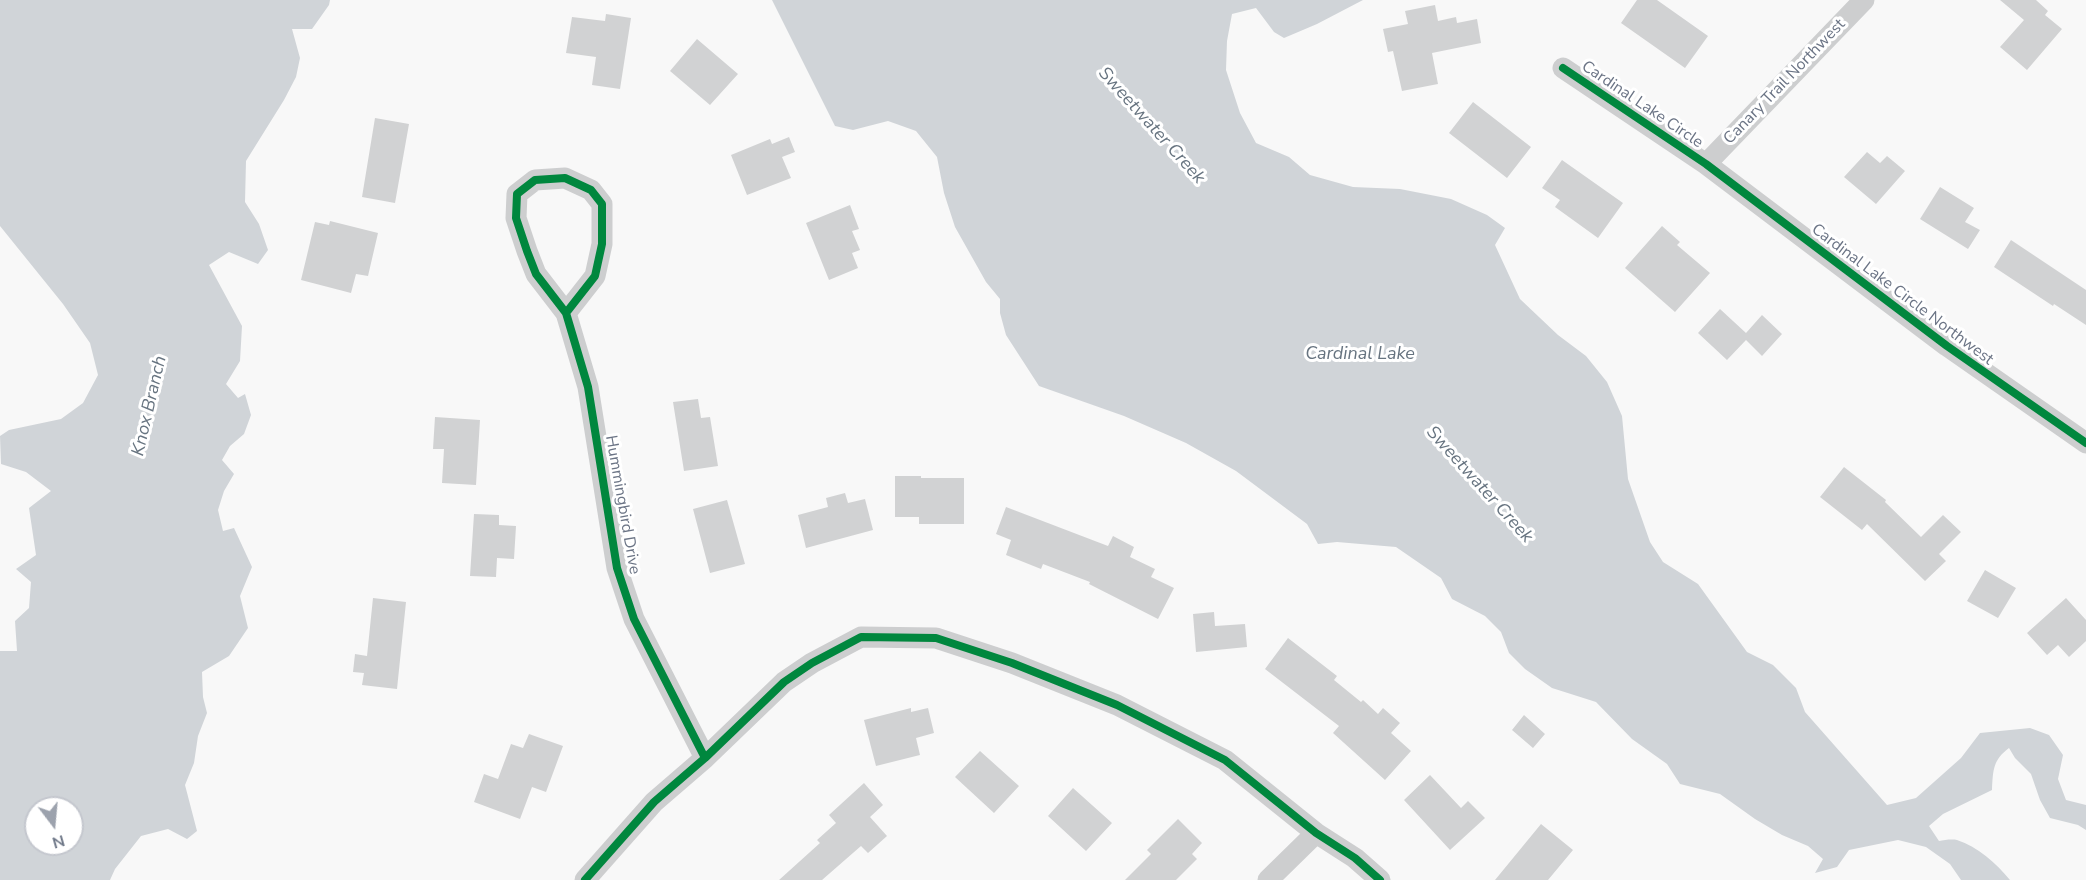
<!DOCTYPE html>
<style>
body{margin:0}
#map{position:relative;width:2086px;height:880px;overflow:hidden;background:#f8f8f8;font-family:"Nunito Sans",sans-serif}
canvas{display:block}
.north{position:absolute;left:24px;top:796px;width:60px;height:60px;box-sizing:border-box;background:#fff;border:2px solid #c4c7ce;border-radius:50%;rotate:164deg;font-size:16px;font-weight:700;line-height:24px;text-align:center;color:#6b7485}
.north::after{content:'';display:block;margin:auto;width:21px;height:27px;background:#9ca2ad;clip-path:polygon(50% 0,100% 100%,50% 72%,0 100%)}
</style>
<div id="map">
<canvas width="2086" height="880"></canvas>
<div class="north">N</div>
</div>
<script>
const ctx = document.querySelector('canvas').getContext('2d');
ctx.lineJoin = 'round';
function paint(path, color) {
  ctx.fillStyle = color;
  ctx.fill(path, 'evenodd');
}
function strokePath(path, color, width, dash) {
  ctx.strokeStyle = color;
  ctx.lineWidth = width;
  ctx.lineCap = dash ? 'butt' : 'round';
  ctx.setLineDash(dash || []);
  ctx.stroke(path);
}
function label(font, color, halo, rows, align = 'center') {
  ctx.font = font + ' "Nunito Sans",sans-serif';
  ctx.lineWidth = 6;
  ctx.setLineDash([]);
  ctx.textBaseline = 'middle';
  ctx.strokeStyle = halo;
  ctx.fillStyle = color;
  for (const [text, x, y, turn = 0] of rows) {
    ctx.save();
    ctx.translate(x, y);
    ctx.rotate((+turn || 0) * Math.PI / 180);
    ctx.textAlign = isNaN(turn) ? turn : align;
    if (halo) ctx.strokeText(text, 0, 0);
    ctx.fillText(text, 0, 0);
    ctx.restore();
  }
}
const water = new Path2D(`
 M 0,0 L 330,0 L 329,5 L 312,29 L 292,29 L 300,58 L 296,77 L 284,100 L 246,161 L 245,202 L 259,224 L 268,250 L 258,264 L 229,252 L 209,265 L 242,326 L 240,361 L 226,384 L 238,398 L 245,394 L 251,415 L 244,434 L 230,446 L 222,460 L 234,474 L 224,491 L 218,510 L 223,531 L 234,528 L 252,567 L 240,596 L 248,628 L 229,656 L 202,672 L 203,697 L 207,713 L 198,736 L 194,763 L 185,785 L 197,831 L 187,839 L 168,829 L 141,836 L 115,869 L 110,880 L 0,880 L 0,651 L 17,651 L 15,621 L 29,608 L 31,582 L 16,569 L 36,555 L 29,508 L 51,491 L 26,472 L 1,464 L 0,436 L 9,430 L 61,419 L 83,403 L 98,375 L 90,343 L 63,304 L 0,226 ZM 36,808 L 72,808 L 72,844 L 36,844 Z
 M 772,0 L 1363,0 L 1317,24 L 1284,38 L 1274,32 L 1256,8 L 1232,14 L 1227,41 L 1226,70 L 1240,113 L 1256,143 L 1289,157 L 1310,175 L 1353,187 L 1400,189 L 1451,199 L 1487,215 L 1505,228 L 1495,245 L 1520,299 L 1558,335 L 1586,356 L 1607,382 L 1622,416 L 1628,479 L 1650,542 L 1663,562 L 1698,584 L 1747,652 L 1773,665 L 1796,688 L 1805,712 L 1887,805 L 1916,798 L 1961,758 L 1980,733 L 2030,728 L 2049,735 L 2063,755 L 2058,779 L 2066,800 L 2086,805 L 2086,830 L 2078,825 L 2050,818 L 2040,800 L 2031,774 L 2015,758 L 2009,748 C 1993,760 1993,770 1992,790 L 1943,814 L 1929,826 L 1939,841 C 1944,840 1952,839 1957,840 C 1978,847 1996,863 2010,880 L 1961,880 L 1950,864 L 1926,847 L 1898,840 L 1849,850 L 1837,867 L 1815,873 L 1823,859 L 1808,846 L 1782,835 L 1755,819 L 1720,794 L 1680,784 L 1667,764 L 1632,739 L 1596,702 L 1552,688 L 1525,669 L 1509,653 L 1501,632 L 1485,616 L 1452,599 L 1441,578 L 1396,547 L 1337,542 L 1318,544 L 1307,524 L 1236,471 L 1186,443 L 1124,416 L 1039,386 L 1006,335 L 1000,313 L 1000,299 L 986,282 L 955,227 L 944,193 L 937,157 L 916,131 L 888,121 L 853,130 L 835,126 Z`);
const building = new Path2D(`
 M 1637,0 L 1657,0 L 1708,36 L 1685,68 L 1621,23 Z
 M 2000,0 L 2036,0 L 2048,11 L 2045,15 L 2062,29 L 2027,70 L 2000,47 L 2024,20 Z
 M 1435,5 L 1438,21 L 1456,17 L 1457,23 L 1477,19 L 1481,43 L 1432,53 L 1438,84 L 1402,91 L 1393,51 L 1388,52 L 1383,29 L 1408,24 L 1405,11 Z
 M 606,14 L 631,18 L 620,89 L 592,85 L 596,57 L 566,53 L 572,17 L 605,21 Z
 M 697,39 L 738,74 L 710,105 L 670,71 Z
 M 1473,102 L 1531,147 L 1507,178 L 1449,133 Z
 M 375,118 L 409,124 L 395,203 L 362,197 Z
 M 789,137 L 795,152 L 782,157 L 791,178 L 747,195 L 731,155 L 770,139 L 772,144 Z
 M 1867,152 L 1880,163 L 1887,156 L 1905,171 L 1876,204 L 1844,177 Z
 M 1562,160 L 1623,203 L 1598,238 L 1555,207 L 1560,200 L 1542,188 Z
 M 1940,187 L 1974,208 L 1965,222 L 1980,230 L 1968,249 L 1920,219 Z
 M 850,205 L 859,229 L 852,231 L 860,250 L 852,253 L 858,268 L 829,280 L 806,223 Z
 M 330,221 L 378,233 L 368,276 L 356,274 L 351,293 L 301,280 L 315,222 L 329,225 Z
 M 1662,226 L 1680,242 L 1677,245 L 1710,273 L 1675,312 L 1625,268 Z
 M 2011,240 L 2086,290 L 2086,325 L 2054,304 L 2053,306 L 1994,267 Z
 M 1720,309 L 1746,333 L 1762,315 L 1782,334 L 1762,356 L 1746,340 L 1727,360 L 1698,333 Z
 M 698,399 L 701,418 L 710,417 L 718,466 L 684,471 L 673,402 Z
 M 435,417 L 480,420 L 476,485 L 442,483 L 444,449 L 433,449 Z
 M 1844,467 L 1886,500 L 1885,502 L 1921,537 L 1943,515 L 1961,532 L 1939,554 L 1946,561 L 1925,581 L 1867,524 L 1862,530 L 1820,497 Z
 M 895,476 L 921,476 L 921,478 L 964,478 L 964,524 L 919,524 L 919,517 L 895,517 Z
 M 845,493 L 848,503 L 865,499 L 873,530 L 806,548 L 798,515 L 828,507 L 826,498 Z
 M 727,500 L 745,564 L 710,573 L 693,509 Z
 M 1006,507 L 1108,546 L 1113,536 L 1134,547 L 1130,557 L 1155,569 L 1151,577 L 1174,588 L 1158,619 L 1089,584 L 1090,582 L 1043,564 L 1041,569 L 1006,555 L 1011,540 L 996,534 Z
 M 474,514 L 499,515 L 499,525 L 516,526 L 514,559 L 497,558 L 496,577 L 470,576 Z
 M 1985,570 L 2016,588 L 1998,618 L 1967,601 Z
 M 373,598 L 406,602 L 397,689 L 362,685 L 364,673 L 353,672 L 355,654 L 367,656 Z
 M 2066,598 L 2086,620 L 2086,641 L 2069,657 L 2058,645 L 2047,655 L 2027,633 Z
 M 1214,612 L 1215,626 L 1245,624 L 1247,647 L 1196,652 L 1193,614 Z
 M 1288,638 L 1337,676 L 1334,680 L 1361,702 L 1363,700 L 1378,714 L 1383,708 L 1400,723 L 1391,733 L 1411,751 L 1385,780 L 1333,733 L 1339,726 L 1265,669 Z
 M 911,708 L 911,712 L 928,708 L 934,733 L 916,738 L 920,755 L 876,766 L 864,720 Z
 M 1524,715 L 1545,734 L 1533,748 L 1512,730 Z
 M 529,734 L 563,746 L 546,792 L 532,787 L 520,819 L 474,802 L 484,774 L 498,779 L 511,744 L 523,748 Z
 M 980,751 L 1019,786 L 994,813 L 955,777 Z
 M 1430,775 L 1461,808 L 1468,801 L 1485,818 L 1450,850 L 1404,800 Z
 M 864,783 L 883,805 L 870,817 L 887,836 L 868,853 L 861,846 L 822,880 L 779,880 L 820,843 L 817,840 L 836,823 L 829,815 Z
 M 1073,788 L 1112,823 L 1086,851 L 1048,816 Z
 M 1178,819 L 1202,843 L 1192,854 L 1197,859 L 1176,880 L 1125,880 L 1151,854 L 1147,850 Z
 M 1541,824 L 1573,850 L 1548,880 L 1495,880 Z`);
const street = new Path2D(`
 M 1563,68 L 1706,164 L 1947,346 L 2086,443
 M 1706,164 L 1864,0
 M 566,313 L 595,276 L 602,244 L 602,204 L 591,190 L 565,178 L 535,180 L 517,194 L 516,218 L 527,251 L 536,274 L 566,313 L 588,387 L 617,568 L 634,619 L 705,758
 M 585,880 L 654,802 L 705,758 L 784,682 L 812,663 L 861,637 L 936,638 L 1012,663 L 1117,705 L 1225,760 L 1316,833 L 1355,858 L 1380,880
 M 1268,880 L 1316,833`);
const cycleway = new Path2D(`
 M 1563,68 L 1706,164 L 1947,346 L 2086,443
 M 566,313 L 595,276 L 602,244 L 602,204 L 591,190 L 565,178 L 535,180 L 517,194 L 516,218 L 527,251 L 536,274 L 566,313 L 588,387 L 617,568 L 634,619 L 705,758
 M 585,880 L 654,802 L 705,758 L 784,682 L 812,663 L 861,637 L 936,638 L 1012,663 L 1117,705 L 1225,760 L 1316,833 L 1355,858 L 1380,880`);
const streetNames = [
 ["Canary Trail Northwest",1785,82,-46],
 ["Cardinal Lake Circle",1642,105,34],
 ["Cardinal Lake Circle Northwest",1902,295,37],
 ["Hummingbird Drive",622,505,80]
];
const waterNames = [
 ["Sweetwater Creek",1151,126,48],
 ["Cardinal Lake",1360,355],
 ["Knox Branch",150,406,-77],
 ["Sweetwater Creek",1479,485,48]
];
paint(water, '#d0d4d8');
paint(building, '#d1d2d3');
strokePath(street, '#cdcecf', 21);
strokePath(cycleway, '#00873e', 8);
label('16px', '#6b7485', '#fff', streetNames);
label('italic 18px', '#677480', '#fff', waterNames);
</script>
